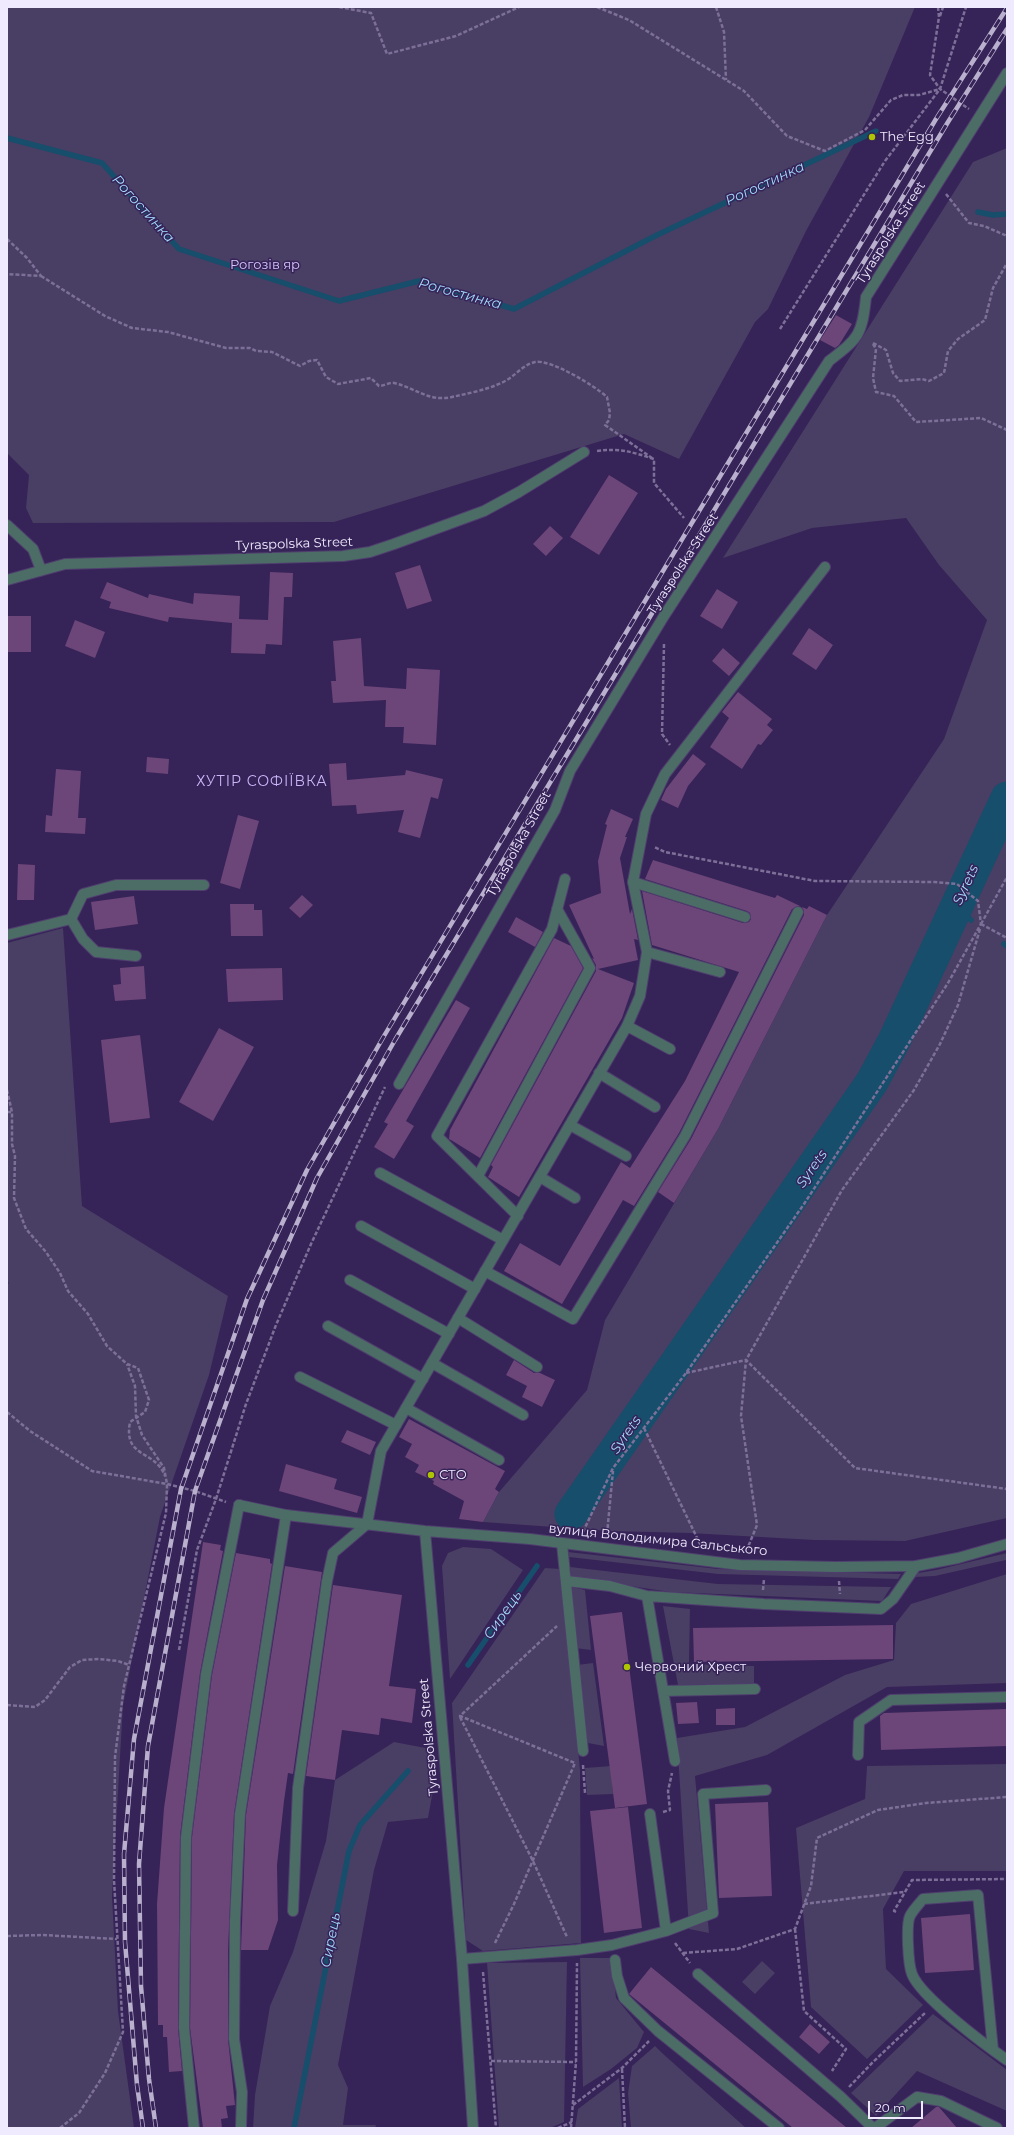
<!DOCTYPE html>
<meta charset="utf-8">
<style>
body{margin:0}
#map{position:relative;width:1014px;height:2135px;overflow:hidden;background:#362358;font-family:Montserrat,sans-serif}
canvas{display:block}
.frame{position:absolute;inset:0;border:8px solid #efeafe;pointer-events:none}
.scale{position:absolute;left:868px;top:2101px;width:55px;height:18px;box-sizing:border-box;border:2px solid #efeafe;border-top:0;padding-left:5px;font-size:12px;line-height:14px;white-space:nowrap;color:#efeafe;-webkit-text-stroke:3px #362358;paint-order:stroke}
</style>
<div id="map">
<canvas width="1014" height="2135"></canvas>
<div class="frame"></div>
<div class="scale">20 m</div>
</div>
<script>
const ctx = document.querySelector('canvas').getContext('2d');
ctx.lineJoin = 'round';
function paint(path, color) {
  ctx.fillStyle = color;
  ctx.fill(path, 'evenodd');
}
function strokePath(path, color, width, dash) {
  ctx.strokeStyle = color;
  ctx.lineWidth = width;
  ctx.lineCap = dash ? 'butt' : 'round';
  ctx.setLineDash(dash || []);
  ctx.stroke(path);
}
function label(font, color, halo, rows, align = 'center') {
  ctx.font = font + ' Montserrat,sans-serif';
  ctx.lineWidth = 3;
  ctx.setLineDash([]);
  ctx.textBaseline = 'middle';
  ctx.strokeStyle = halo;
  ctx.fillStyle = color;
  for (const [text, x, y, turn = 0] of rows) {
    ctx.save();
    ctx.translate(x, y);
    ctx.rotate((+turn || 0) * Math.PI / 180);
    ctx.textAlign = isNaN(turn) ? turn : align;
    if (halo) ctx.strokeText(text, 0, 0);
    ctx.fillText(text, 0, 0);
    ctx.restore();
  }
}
const green = new Path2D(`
 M 7,7 L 915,7 L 869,117 L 806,231 L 768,309 L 755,322 L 679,459 L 624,434 L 334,522 L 33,523 L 26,508 L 29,475 L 7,453 Z
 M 1007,148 L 1007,1518 L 905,1541 L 814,1540 L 689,1533 L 610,1531 L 483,1522 L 499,1492 L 587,1390 L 605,1320 L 718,1129 L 827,915 L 944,739 L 987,620 L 939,565 L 906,518 L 812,528 L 723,558 L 973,162 Z
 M 63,928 L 82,1206 L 228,1296 L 209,1375 L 160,1517 L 123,1705 L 112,1896 L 118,2011 L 134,2128 L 7,2128 L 7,1284 L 9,1283 L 7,1281 L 7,943 Z
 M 463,1547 L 491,1549 L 523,1570 L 450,1679 L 442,1566 L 448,1553 Z
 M 568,1552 L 718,1569 L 901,1574 L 898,1579 L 718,1574 L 569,1557 Z
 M 1007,1553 L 1006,1560 L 935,1576 L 915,1577 L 918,1573 L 936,1570 Z
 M 570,1567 L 718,1584 L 891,1587 L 882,1601 L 670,1592 L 571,1577 Z
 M 545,1568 L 561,1569 L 580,1770 L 581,1943 L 483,1951 L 466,1940 L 452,1703 Z
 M 1007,1574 L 1007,1683 L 887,1687 L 767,1755 L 695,1776 L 709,1933 L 689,1929 L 677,1738 L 745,1727 L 845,1675 L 894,1660 L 896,1623 L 911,1604 Z
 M 573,1587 L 585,1590 L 591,1650 L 575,1648 L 567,1597 Z
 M 663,1606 L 690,1609 L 689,1664 L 754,1666 L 754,1684 L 678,1685 Z
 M 593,1663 L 604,1746 L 588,1743 L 584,1734 L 577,1665 Z
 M 394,1742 L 431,1749 L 434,1785 L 428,1818 L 388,1822 L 374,1870 L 338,2065 L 348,2088 L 343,2125 L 376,2125 L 375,2128 L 253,2128 L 255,2095 L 270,2006 L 293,1952 L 326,1841 L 335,1780 Z
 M 1007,1764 L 1007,1871 L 904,1871 L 883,1909 L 886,1969 L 923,2005 L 867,2059 L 811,2007 L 796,1828 L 865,1799 L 867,1766 Z
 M 611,1766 L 613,1794 L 587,1795 L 585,1768 Z
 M 580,1958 L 612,1958 L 616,1998 L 644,2032 L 637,2048 L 611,2069 L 583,2087 Z
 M 762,1961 L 775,1973 L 755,1994 L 742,1982 Z
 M 567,1962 L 564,2122 L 550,2128 L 499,2128 L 487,1963 Z
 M 933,2014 L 1007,2070 L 1007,2111 L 917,2071 L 876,2116 L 851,2093 Z
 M 655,2046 L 661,2052 L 746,2128 L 631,2128 L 628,2093 L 632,2066 Z
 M 619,2078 L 622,2128 L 575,2128 L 578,2109 Z`);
const stream = new Path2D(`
 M 7,138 L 102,163 L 179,249 L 339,301 L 419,281 L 514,309 L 655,236 L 876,131
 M 978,212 L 993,215 L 1007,214
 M 955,908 L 971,920
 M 1004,944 L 1007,946
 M 468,1665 L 537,1566
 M 294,2128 L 349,1851 L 360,1825 L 408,1771`);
const river = new Path2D(`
 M 571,1514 L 872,1082 L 895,1039 L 1007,798`);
const building = new Path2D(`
 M 836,315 L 852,324 L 839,345 L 835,348 L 820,340 Z
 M 609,475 L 638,493 L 599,555 L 570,537 Z
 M 550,526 L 563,538 L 546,556 L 533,544 Z
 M 420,565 L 432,601 L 407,609 L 395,573 Z
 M 270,572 L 293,573 L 292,597 L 284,597 L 282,645 L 266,644 L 265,654 L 231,653 L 232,623 L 169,617 L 168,622 L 109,608 L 111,602 L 100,598 L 107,582 L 148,598 L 149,594 L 193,604 L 194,593 L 240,596 L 239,619 L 268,620 Z
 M 717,589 L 738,602 L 722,629 L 700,616 Z
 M 7,616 L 31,616 L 31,652 L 7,652 Z
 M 75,620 L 105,632 L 95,658 L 65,646 Z
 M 809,628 L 833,645 L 816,670 L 792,654 Z
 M 361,638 L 364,686 L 406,689 L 407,668 L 440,670 L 436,745 L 403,743 L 404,727 L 385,727 L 386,700 L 333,703 L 331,681 L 336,681 L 333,641 Z
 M 723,648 L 740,663 L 729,676 L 712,661 Z
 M 738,692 L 772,719 L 767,725 L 773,730 L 761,745 L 758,744 L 742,769 L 710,747 L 729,718 L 722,712 Z
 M 693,754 L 706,764 L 688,786 L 678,808 L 661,800 L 666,789 Z
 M 147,757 L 169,759 L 168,774 L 146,772 Z
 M 346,763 L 347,780 L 405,775 L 406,770 L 443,779 L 438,799 L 431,797 L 420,838 L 398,832 L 404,810 L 357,814 L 356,805 L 332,806 L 329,764 Z
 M 56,769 L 81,771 L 78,818 L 86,818 L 85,834 L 45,832 L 46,815 L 52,816 Z
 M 611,809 L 633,819 L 625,837 L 627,837 L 620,858 L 630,914 L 632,909 L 638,940 L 634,939 L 638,960 L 598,969 L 634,983 L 622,1018 L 519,1197 L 488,1177 L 493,1167 L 491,1165 L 596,971 L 596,965 L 592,958 L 594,959 L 569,905 L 601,893 L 598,861 L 607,825 L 605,824 Z
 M 238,815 L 259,821 L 240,889 L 220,883 Z
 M 653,860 L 775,898 L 777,895 L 800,906 L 792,909 L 679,1133 L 634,1206 L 623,1200 L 562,1304 L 504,1271 L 520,1243 L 560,1266 L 621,1162 L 630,1168 L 685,1081 L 739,972 L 652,945 L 642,891 L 743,923 L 749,922 L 751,919 L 750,913 L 747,911 L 645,879 Z
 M 18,864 L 35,865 L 34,900 L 17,900 Z
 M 302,895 L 313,905 L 300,918 L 289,908 Z
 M 134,896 L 138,924 L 95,930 L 91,902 Z
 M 230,904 L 254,904 L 254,910 L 262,910 L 263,936 L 231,936 Z
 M 809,906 L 827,915 L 718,1129 L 674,1203 L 658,1192 L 691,1139 L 804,915 L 804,911 L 802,907 L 807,909 Z
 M 516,917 L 543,932 L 535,947 L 508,932 Z
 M 554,938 L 571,946 L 583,968 L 480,1158 L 451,1140 L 449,1139 L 450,1130 Z
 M 144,966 L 146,999 L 115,1001 L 113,985 L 121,984 L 120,968 Z
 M 282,968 L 283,1000 L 228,1002 L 226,969 Z
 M 456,1000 L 470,1008 L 406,1121 L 414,1126 L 394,1159 L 374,1147 L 388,1124 L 384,1122 Z
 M 219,1028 L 254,1047 L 213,1121 L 179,1102 Z
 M 140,1035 L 150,1118 L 110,1123 L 101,1040 Z
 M 514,1360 L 534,1373 L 540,1373 L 555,1380 L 542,1407 L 522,1397 L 527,1386 L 506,1375 Z
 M 409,1419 L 505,1471 L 495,1489 L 499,1492 L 483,1522 L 459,1519 L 464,1501 L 433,1484 L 434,1481 L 415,1472 L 419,1465 L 405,1457 L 412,1444 L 399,1437 Z
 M 347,1430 L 376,1442 L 370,1455 L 341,1442 Z
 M 286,1464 L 337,1479 L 334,1489 L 362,1497 L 357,1513 L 279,1491 Z
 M 203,1542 L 221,1545 L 220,1550 L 223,1551 L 200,1673 L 180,1836 L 178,2028 L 182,2071 L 169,2072 L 167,2037 L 163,2037 L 163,2025 L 158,2025 L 157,1904 L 164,1808 Z
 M 236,1553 L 270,1559 L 270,1563 L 272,1564 L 234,1814 L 228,1951 L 228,2039 L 235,2105 L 226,2106 L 228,2118 L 221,2119 L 222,2128 L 203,2128 L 190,2028 L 192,1837 L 212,1675 Z
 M 285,1566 L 322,1572 L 293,1774 L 288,1773 L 284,1801 L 277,1865 L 278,1920 L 268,1950 L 241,1950 L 246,1815 Z
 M 333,1585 L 402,1595 L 389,1686 L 416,1689 L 412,1723 L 381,1718 L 379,1735 L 342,1730 L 335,1780 L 306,1776 Z
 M 622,1612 L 647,1804 L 615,1808 L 590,1616 Z
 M 893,1625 L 893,1659 L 694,1662 L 693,1628 Z
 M 697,1702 L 699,1723 L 678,1724 L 676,1703 Z
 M 735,1708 L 735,1725 L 716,1725 L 716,1709 Z
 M 1007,1709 L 1007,1746 L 881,1750 L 880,1716 L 884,1713 Z
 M 768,1802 L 772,1896 L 719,1898 L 715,1804 Z
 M 628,1807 L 642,1928 L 604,1933 L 590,1811 Z
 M 970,1914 L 974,1970 L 925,1973 L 921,1918 Z
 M 651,1967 L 847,2128 L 793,2128 L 629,1994 Z
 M 810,2024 L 830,2042 L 819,2054 L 799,2037 Z
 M 936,2107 L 939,2107 L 957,2128 L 911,2128 Z`);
const path = new Path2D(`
 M 339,7 L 371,13 L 387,54 L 456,36 L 519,7
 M 597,7 L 629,20 L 744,91 L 787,136 L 825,151 L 865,130 L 891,100 L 903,95 L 919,95 L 940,89
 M 716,7 L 724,32 L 726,80
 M 938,7 L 939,17 L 930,75 L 940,89 L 969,109
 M 940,16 L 943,7
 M 885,161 L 940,89 L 966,7
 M 946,194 L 969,223 L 984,226 L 1007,236
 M 7,239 L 27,258 L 41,276 L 7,274
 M 41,276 L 105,316 L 132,328 L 168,332 L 226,348 L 250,348 L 256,351 L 272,352 L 300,366 L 309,361 L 317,360 L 326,377 L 338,384 L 371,378 L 379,386 C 384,386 389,382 394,383 C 416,388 428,402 452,397 C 470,393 491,389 507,380 C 517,374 523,365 535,362 C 551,359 595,386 607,397 L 610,413 L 609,420 L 605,425 L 652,458
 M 780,329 L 885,161
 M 873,343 L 886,350 L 893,373 L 900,381 L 922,379 L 929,381 L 944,373 L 948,351 L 958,339 L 985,320 L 993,288 L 1007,263
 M 873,344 L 876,349 L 873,378 L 876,392 L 894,396 L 916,422 L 981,418 L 1007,430
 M 597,451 C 621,448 632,452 654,459 L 654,483 L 684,518
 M 664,644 L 662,734 L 670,745
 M 981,924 L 1007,877
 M 981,924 L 1007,938
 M 980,929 L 958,1005 L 940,1044 L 914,1090 L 842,1190 L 746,1360 L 855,1468 L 1007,1489
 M 7,1090 L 12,1112 L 12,1144 L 15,1156 L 14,1198 L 26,1229 L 46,1252 L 60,1273 L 68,1291 L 88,1314 L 107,1346 L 127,1364 L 138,1368 L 149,1400 L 145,1412 L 130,1422 C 123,1459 155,1449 165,1476
 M 7,1112 L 12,1112
 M 686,1373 L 746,1360 L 741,1416 L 757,1525 L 746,1552
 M 7,1412 L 30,1431 L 92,1471 L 167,1484 L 195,1491 L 226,1502
 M 644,1428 L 701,1546
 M 583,1532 L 613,1468 L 686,1373 L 804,1204 L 948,983 L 981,924 L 978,901 L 957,884 L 935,882 L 815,881 L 665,852 L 654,847
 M 607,1534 L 613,1471
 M 839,1581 L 840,1594
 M 763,1590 L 764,1579
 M 179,1650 L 197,1550 L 216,1499 L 246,1404 L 276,1325 L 311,1244 L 385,1087
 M 7,1705 L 35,1707 L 45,1700 L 70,1667 L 82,1660 L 99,1659 L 118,1661 L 129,1665
 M 460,1717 L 533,1861 L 567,1937
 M 583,1765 L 585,1793
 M 663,1812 L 670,1810 L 668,1791 L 672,1773
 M 804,1904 L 904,1892
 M 896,1912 L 894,1911 L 912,1880 L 1007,1879
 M 795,1929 L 804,2011 L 846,2049 L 832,2071
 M 7,1936 L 42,1935 L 117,1939
 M 495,1943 L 514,1904 L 575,1763 L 460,1716 L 557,1626
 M 675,1943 L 690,1963
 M 683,1953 L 737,1949 L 795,1929 L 811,1886 L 817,1838 L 878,1810 L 926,1803 L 1007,1797
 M 483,1972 L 496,2128
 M 491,2061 L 576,2062
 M 622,2069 L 625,2128
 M 849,2087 L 873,2062 L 926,2012
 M 573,2105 L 622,2068 L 649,2041
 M 60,2128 L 79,2113 L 105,2073 L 123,2032 L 114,1880 L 115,1757 L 124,1686 L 166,1513 L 167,1484 L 164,1468 L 142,1435 L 136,1416 L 135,1386 L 127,1364
 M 558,2128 L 572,2122
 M 571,2128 L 576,2062 L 577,1963`);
const service = new Path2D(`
 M 7,525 L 33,549 L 41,570
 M 7,580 L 65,564 L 343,556 L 370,552 L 394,544 L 484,511 L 519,492 L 584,452
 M 633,882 L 745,917
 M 71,919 L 83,939 L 96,952 L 136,956
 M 647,952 L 720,972
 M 627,1026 L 670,1049
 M 599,1073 L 655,1107
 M 570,1125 L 626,1156
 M 380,1173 L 503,1240
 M 478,1176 L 590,968 L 557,909
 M 540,1177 L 575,1198
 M 518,1216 L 437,1136 L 552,929 L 565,879
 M 361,1226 L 475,1289
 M 485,1271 L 573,1319 L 685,1136 L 798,912
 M 350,1280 L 449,1334
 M 458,1318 L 537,1367
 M 328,1326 L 423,1379
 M 432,1363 L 523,1415
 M 300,1377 L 396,1425
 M 406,1408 L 499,1460
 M 562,1544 L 583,1751
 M 567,1581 L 610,1586 L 647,1596 L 764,1604 L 881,1609 L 893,1599 L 916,1566
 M 647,1596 L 675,1761
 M 663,1691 L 755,1689
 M 858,1755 L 859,1722 L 891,1700 L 1007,1697
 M 293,1911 L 298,1788 L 327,1581 L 333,1553 L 367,1524
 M 666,1931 L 713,1913 L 703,1794 L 766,1790
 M 462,1959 L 577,1950 L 612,1945 L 666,1931 L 650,1814
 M 615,1960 L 617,1976 L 624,1998 L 658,2031 L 779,2128
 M 698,1974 L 841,2097 L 873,2128
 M 993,2050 L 978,1895 L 923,1899 C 919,1904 913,1910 910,1916 C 906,1924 908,1964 912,1974 C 920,1996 985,2045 1007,2060
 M 194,2128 L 184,2028 L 186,1837 L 206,1674 L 239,1505
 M 241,2128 L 242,2092 L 234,2039 L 235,1921 L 240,1814 L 286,1515
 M 875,2128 L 917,2097 L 941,2101 L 997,2128`);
const minor = new Path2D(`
 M 7,935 L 71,919 L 83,894 L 116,885 L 204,885
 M 399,1084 L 555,810 L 570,771 L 664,616 L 829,361 C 859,338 862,335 866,297 L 1007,73
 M 239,1505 L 286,1515 L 425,1531 L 530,1539 L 740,1565 L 836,1567 L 916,1566 L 958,1558 L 1007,1544
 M 367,1524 L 381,1451 L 627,1026 L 640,996 L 647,952 L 633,882 L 646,814 L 665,774 L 825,567
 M 425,1531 L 462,1959 L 473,2128`);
const rail = new Path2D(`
 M 143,2128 L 137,2085 L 125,1942 L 124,1854 L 134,1739 L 181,1489 L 247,1299 L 307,1170 L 384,1036 L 687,531 L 936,119 L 1007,8
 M 156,2128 L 149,2079 L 141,1986 L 139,1864 L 148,1746 L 195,1491 L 263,1300 L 317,1178 L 395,1040 L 948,122 L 1007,29`);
const markers = [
 [872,137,4,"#b0c501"],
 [431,1475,4,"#b0c501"],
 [627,1667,4,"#b0c501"]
];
const poiNames = [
 ["The Egg",880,137],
 ["СТО",439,1475],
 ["Червоний Хрест",635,1667]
];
const streetNames = [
 ["Tyraspolska Street",891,233,-58],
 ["Tyraspolska Street",294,544,-2],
 ["Tyraspolska Street",683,564,-57],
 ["Tyraspolska Street",519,844,-61],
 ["вулиця Володимира Сальського",658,1540,6],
 ["Tyraspolska Street",429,1737,-95]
];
const parkNames = [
 ["Рогозів яр",265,265]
];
const waterNames = [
 ["Рогостинка",765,184,-25],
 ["Рогостинка",143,209,48],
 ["Рогостинка",460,294,15],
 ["Syrets",966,885,-65],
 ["Syrets",812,1169,-55],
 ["Syrets",626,1435,-55],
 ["Сирець",503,1615,-55],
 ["Сирець",331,1940,-79]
];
const neighbourhoodNames = [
 ["ХУТІР СОФІЇВКА",262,782]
];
paint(green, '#493e63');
strokePath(stream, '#164e6c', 5.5);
strokePath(river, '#164e6c', 33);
paint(building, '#6c4579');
strokePath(service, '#503f6f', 12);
strokePath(minor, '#503f6f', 12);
strokePath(path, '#7d7098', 2.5, [4, 2]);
strokePath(service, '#4b6d65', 10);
strokePath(minor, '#4b6d65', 10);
strokePath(rail, '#b9b0ce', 4.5);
strokePath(rail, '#362358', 3, [9]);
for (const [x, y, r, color] of markers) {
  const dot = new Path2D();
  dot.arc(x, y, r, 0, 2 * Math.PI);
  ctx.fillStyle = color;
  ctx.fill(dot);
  strokePath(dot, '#362358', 1.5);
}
label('13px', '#efeafe', '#362358', poiNames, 'left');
label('13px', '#efeafe', '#362358', streetNames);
label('13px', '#d6c7fd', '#362358', parkNames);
label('italic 14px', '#a2d9fc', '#362358', waterNames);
ctx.letterSpacing = '1px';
label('14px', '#c9b7f8', '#362358', neighbourhoodNames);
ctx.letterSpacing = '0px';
</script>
